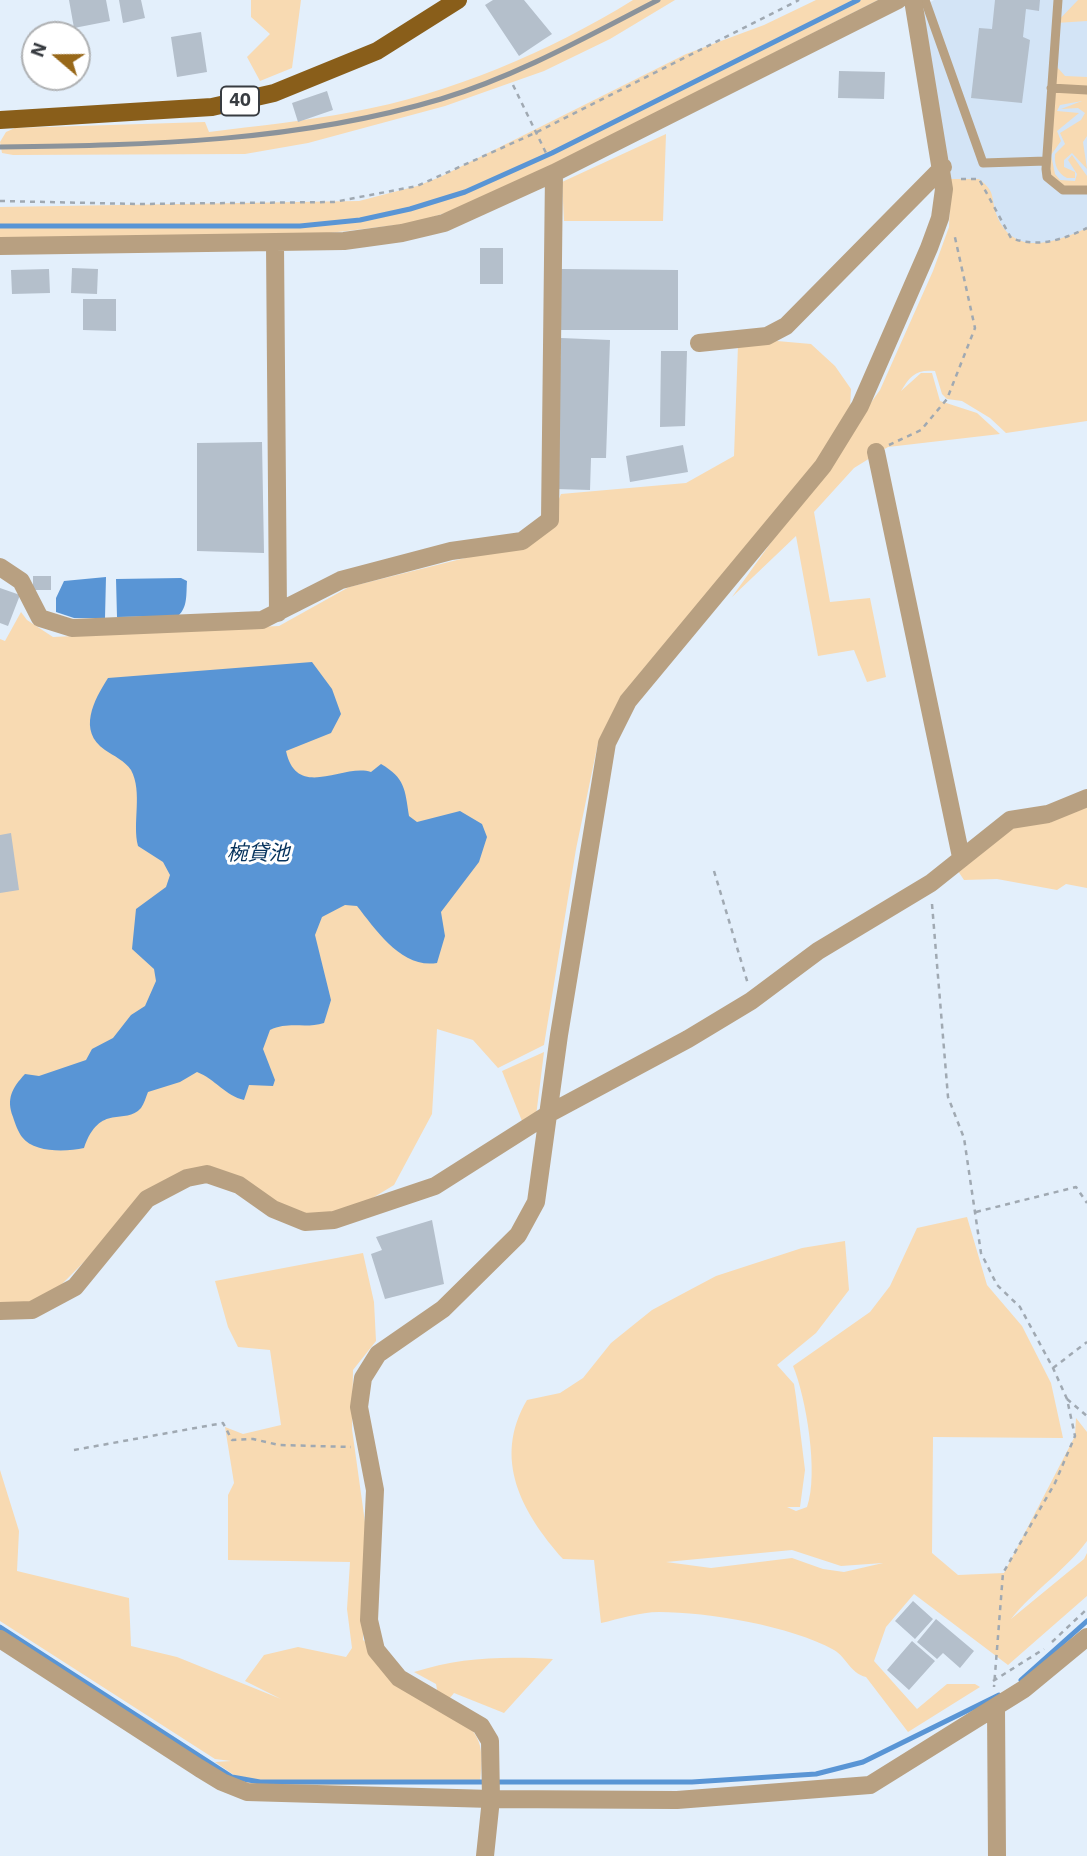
<!DOCTYPE html>
<meta charset="utf-8">
<style>
body{margin:0}
#map{position:relative;width:1087px;height:1856px;overflow:hidden;background:#e3effb;font-family:"IBM Plex Sans",sans-serif}
canvas{display:block}
.north{position:absolute;left:21px;top:21px;width:70px;height:70px;box-sizing:border-box;background:#fff;border:2px solid #afb1b3;border-radius:50%;rotate:290deg;font-size:19px;font-weight:700;line-height:28px;text-align:center;color:#383c41}
.north::after{content:'';display:block;margin:auto;width:24px;height:32px;background:#986819;clip-path:polygon(50% 0,100% 100%,50% 72%,0 100%)}
</style>
<div id="map">
<canvas width="1087" height="1856"></canvas>
<div class="north">N</div>
</div>
<script>
const ctx = document.querySelector('canvas').getContext('2d');
ctx.lineJoin = 'round';
function paint(path, color) {
  ctx.fillStyle = color;
  ctx.fill(path, 'evenodd');
}
function strokePath(path, color, width, dash) {
  ctx.strokeStyle = color;
  ctx.lineWidth = width;
  ctx.lineCap = dash ? 'butt' : 'round';
  ctx.setLineDash(dash || []);
  ctx.stroke(path);
}
function label(font, color, halo, rows, align = 'center') {
  ctx.font = font + ' "IBM Plex Sans","Noto Sans JP",sans-serif';
  ctx.lineWidth = 6;
  ctx.setLineDash([]);
  ctx.textBaseline = 'middle';
  ctx.strokeStyle = halo;
  ctx.fillStyle = color;
  for (const [text, x, y, turn = 0] of rows) {
    ctx.save();
    ctx.translate(x, y);
    ctx.rotate((+turn || 0) * Math.PI / 180);
    ctx.textAlign = isNaN(turn) ? turn : align;
    if (halo) ctx.strokeText(text, 0, 0);
    ctx.fillText(text, 0, 0);
    ctx.restore();
  }
}
const built = new Path2D(`
 M 934,0 L 1087,0 L 1087,229 L 997,299 L 964,232 L 951,179 L 920,9 Z`);
const green = new Path2D(`
 M 251,0 L 301,0 L 292,68 L 260,81 L 247,57 L 270,34 L 251,17 Z
 M 633,0 L 675,0 L 610,39 L 544,71 L 445,106 L 308,143 L 245,154 L 13,155 L 2,153 L 0,142 L 6,132 L 15,128 L 205,122 L 209,132 C 257,126 305,121 352,112 C 450,94 549,52 633,0 Z
 M 816,0 L 878,0 L 543,170 L 467,206 L 414,223 L 278,239 L 0,240 L 0,207 L 359,201 L 417,186 L 440,177 L 686,54 L 764,25 Z
 M 1078,0 L 1087,0 L 1087,21 L 1056,23 Z
 M 1057,67 L 1065,76 L 1087,77 L 1087,136 L 1083,142 L 1087,169 L 1072,153 L 1064,160 L 1064,167 L 1075,172 L 1075,178 L 1067,178 C 1057,173 1054,164 1055,154 L 1065,144 L 1060,133 L 1081,120 L 1085,113 L 1078,108 L 1061,109 L 1082,101 L 1060,105 L 1057,111 L 1079,113 L 1057,131 L 1061,141 L 1051,155 L 1055,174 L 1060,180 L 1075,181 L 1077,174 L 1068,160 L 1072,155 L 1087,176 L 1087,189 L 1063,190 L 1046,169 Z
 M 666,134 L 663,221 L 564,221 L 562,182 Z
 M 951,179 L 979,179 C 997,193 990,197 997,216 C 1014,258 1056,242 1087,228 L 1087,421 L 1006,433 L 990,418 L 962,401 L 947,399 L 942,394 L 935,371 C 916,369 910,376 901,391 L 921,373 L 932,373 L 940,401 L 977,413 L 1000,434 L 888,447 L 854,468 L 814,512 L 830,602 L 870,598 L 886,677 L 867,682 L 854,650 L 818,656 L 796,536 L 732,597 L 880,390 L 933,271 L 949,227 Z
 M 777,341 L 811,344 L 835,366 L 851,389 L 850,410 L 809,472 L 640,673 L 598,743 L 576,849 L 544,1045 L 498,1068 L 473,1040 L 437,1029 L 432,1114 L 394,1185 L 343,1216 L 299,1214 L 207,1174 L 147,1199 L 40,1306 L 0,1310 L 0,639 L 5,641 L 21,612 L 27,620 L 53,637 L 279,626 L 349,587 L 485,553 L 550,520 L 561,494 L 686,483 L 734,456 L 738,345 Z
 M 1087,798 L 1087,888 L 1066,884 L 1057,890 L 997,879 L 964,880 L 958,871 L 991,832 Z
 M 544,1052 L 536,1116 L 522,1121 L 502,1071 Z
 M 967,1217 L 987,1285 L 1022,1326 L 1051,1383 L 1063,1438 L 933,1437 L 932,1553 L 958,1575 L 1004,1573 L 1075,1436 L 1076,1418 L 1087,1432 L 1087,1541 C 1066,1570 1034,1590 1011,1619 L 1084,1559 L 1087,1553 L 1087,1596 L 1008,1665 L 914,1594 L 886,1627 L 874,1661 L 917,1709 L 947,1684 L 975,1684 L 980,1687 L 908,1732 L 866,1677 C 850,1673 847,1658 834,1650 C 791,1626 708,1612 659,1612 C 640,1612 619,1619 601,1623 L 594,1560 L 563,1559 C 522,1513 492,1459 527,1400 L 560,1393 L 583,1378 L 611,1343 L 652,1310 L 716,1276 L 802,1248 L 845,1241 L 849,1290 L 816,1333 L 777,1365 L 794,1384 L 796,1397 L 805,1470 L 800,1507 L 787,1507 L 796,1511 L 807,1507 C 819,1474 806,1397 793,1366 L 870,1312 L 890,1286 L 917,1228 ZM 792,1550 L 841,1566 L 883,1563 L 844,1572 L 823,1569 L 792,1558 L 711,1568 L 666,1562 Z
 M 363,1253 L 374,1302 L 376,1341 L 353,1370 L 352,1429 L 369,1551 L 363,1599 L 363,1640 L 439,1700 L 436,1684 L 414,1672 C 460,1657 505,1656 553,1659 L 504,1713 L 454,1693 L 441,1709 C 479,1729 485,1739 480,1782 L 295,1786 L 247,1784 L 215,1762 L 231,1761 L 215,1759 L 0,1621 L 0,1470 L 19,1531 L 17,1571 L 129,1598 L 131,1646 L 177,1657 L 281,1699 L 245,1681 L 264,1655 L 298,1647 L 346,1657 L 352,1648 L 347,1609 L 350,1562 L 228,1560 L 228,1495 L 234,1483 L 225,1427 L 243,1434 L 281,1425 L 270,1350 L 238,1347 L 228,1327 L 215,1281 Z`);
const water = new Path2D(`
 M 106,577 L 105,618 L 74,618 L 56,612 L 56,598 L 64,581 Z
 M 181,578 L 187,581 C 186,594 188,607 178,616 L 117,617 L 116,579 Z
 M 312,662 L 332,689 L 341,714 L 331,733 L 286,751 C 297,801 343,763 371,772 L 381,764 C 405,778 405,789 409,816 L 417,822 L 460,811 L 482,824 L 487,837 L 479,862 L 441,912 L 445,936 L 437,963 C 402,969 376,930 357,906 L 345,905 L 322,917 L 315,935 L 331,1000 L 324,1023 C 305,1029 289,1021 270,1030 L 263,1049 L 275,1080 L 273,1086 L 249,1085 L 244,1100 C 226,1096 215,1079 197,1072 L 180,1082 L 148,1092 C 146,1097 144,1104 141,1108 C 125,1126 100,1102 84,1148 C 66,1152 34,1153 22,1137 C 18,1132 15,1123 13,1117 C 6,1099 12,1088 25,1074 L 39,1076 L 86,1060 L 92,1049 L 113,1038 L 131,1015 L 145,1006 L 156,981 L 154,969 L 132,949 L 136,909 L 166,887 L 170,875 L 163,862 L 138,846 C 132,823 143,792 131,770 C 125,761 114,756 105,750 C 77,731 94,700 108,678 Z`);
const stream = new Path2D(`
 M 0,226 L 300,226 L 360,220 L 410,209 L 465,192 L 552,153 L 858,0
 M 0,1627 L 232,1777 L 260,1782 L 692,1782 L 816,1774 L 863,1762 L 999,1695
 M 1021,1680 L 1087,1621`);
const building = new Path2D(`
 M 69,0 L 106,0 L 110,21 L 74,28 Z
 M 119,0 L 141,0 L 145,18 L 123,23 Z
 M 493,0 L 524,0 L 552,34 L 519,56 L 485,5 Z
 M 995,0 L 1040,0 L 1039,11 L 1026,9 L 1023,37 L 1030,40 L 1022,103 L 971,98 L 979,28 L 992,29 Z
 M 201,32 L 207,72 L 177,77 L 171,37 Z
 M 35,51 L 35,71 L 26,72 L 25,52 Z
 M 839,71 L 885,72 L 884,99 L 838,98 Z
 M 327,91 L 333,110 L 298,122 L 292,103 Z
 M 480,248 L 503,248 L 503,284 L 480,284 Z
 M 72,268 L 98,269 L 97,294 L 71,293 Z
 M 49,269 L 50,293 L 12,294 L 11,270 Z
 M 561,269 L 678,270 L 678,330 L 561,330 Z
 M 83,299 L 116,299 L 116,331 L 83,330 Z
 M 561,338 L 610,340 L 606,458 L 591,458 L 590,490 L 556,489 Z
 M 661,351 L 687,351 L 685,426 L 660,427 Z
 M 262,442 L 264,553 L 197,551 L 197,443 Z
 M 683,445 L 688,472 L 630,482 L 626,456 Z
 M 33,576 L 51,576 L 51,590 L 33,590 Z
 M 0,588 L 20,595 L 8,626 L 0,623 Z
 M 11,833 L 19,890 L 0,893 L 0,835 Z
 M 432,1220 L 444,1284 L 385,1299 L 371,1254 L 382,1250 L 376,1237 Z
 M 913,1601 L 933,1619 L 915,1639 L 895,1621 Z
 M 936,1619 L 974,1651 L 960,1668 L 943,1653 L 937,1659 L 917,1642 Z
 M 912,1641 L 935,1661 L 909,1690 L 887,1670 Z`);
const path = new Path2D(`
 M 513,85 L 548,157
 M 961,179 L 979,179 L 1011,238 C 1038,248 1062,240 1087,228
 M 0,201 L 138,204 L 334,202 L 417,186 L 535,133 L 799,0
 M 889,445 L 921,430 L 947,399 L 975,328 L 954,233
 M 714,871 L 748,984
 M 932,904 L 948,1097 L 964,1138 L 981,1253 L 997,1285 L 1020,1307 L 1053,1368 L 1067,1399 L 1075,1436 L 1055,1483 L 1003,1573 L 994,1687
 M 976,1212 L 1076,1187 L 1087,1203
 M 1053,1368 L 1087,1342
 M 1067,1399 L 1087,1416
 M 74,1450 L 223,1423 L 232,1440 L 253,1439 L 279,1445 L 351,1447
 M 1052,1642 L 1087,1609
 M 993,1681 L 1044,1649`);
const service = new Path2D(`
 M 925,0 L 983,163 L 1046,161
 M 1058,0 L 1046,169 L 1047,177 L 1063,190 L 1087,190
 M 1051,88 L 1087,90`);
const minor = new Path2D(`
 M 275,244 L 278,613
 M 0,246 L 344,241 L 402,233 L 444,223 L 554,173 L 898,0
 M 699,343 L 767,336 L 786,326 L 943,167
 M 876,452 L 961,857
 M 0,567 L 21,581 L 40,618 L 72,628 L 262,620 L 341,580 L 451,551 L 522,541 L 550,520 L 554,173
 M 0,1311 L 32,1310 L 75,1287 L 147,1199 L 187,1178 L 207,1174 L 239,1185 L 273,1209 L 305,1222 L 334,1220 L 435,1186 L 550,1113 L 688,1039 L 751,1001 L 818,951 L 931,883 L 1010,820 L 1048,814 L 1087,798
 M 0,1639 L 199,1768 L 222,1782 L 247,1792 L 491,1799 L 677,1800 L 870,1785 L 1024,1689 L 1087,1637
 M 996,1707 L 997,1856
 M 485,1856 L 491,1799 L 490,1741 L 481,1726 L 399,1678 L 376,1650 L 369,1620 L 375,1490 L 359,1407 L 363,1378 L 378,1354 L 443,1309 L 518,1235 L 536,1202 L 559,1035 L 607,743 L 628,701 L 823,466 L 860,406 L 929,248 L 940,218 L 944,189 L 913,0`);
const primary = new Path2D(`
 M 0,120 L 212,107 L 274,93 L 377,51 L 458,0`);
const rail = new Path2D(`
 M 0,147 C 149,145 297,142 441,99 C 517,76 588,36 658,0`);
const shields = [
 [240,101,38]
];
const shieldNames = [
 ["40",240,101]
];
const waterNames = [
 ["椀貸池",258,854]
];
paint(built, '#d3e4f6');
paint(green, '#f8dab2');
paint(water, '#5995d5');
strokePath(stream, '#5995d5', 5);
paint(building, '#b4bfcb');
strokePath(path, '#a0a9b2', 2.5, [5, 5]);
strokePath(service, '#b8a081', 9);
strokePath(minor, '#b8a081', 18);
strokePath(primary, '#895e1a', 18);
strokePath(rail, '#8b939b', 5);
for (const [x, y, w] of shields) {
  const box = new Path2D();
  box.roundRect(x - w / 2, y - 14.5, w, 29, 5);
  ctx.fillStyle = '#fff';
  ctx.fill(box);
  strokePath(box, '#383c41', 2);
}
label('bold 18px', '#383c41', null, shieldNames);
label('italic 21px', '#05325c', '#fff', waterNames);
</script>
